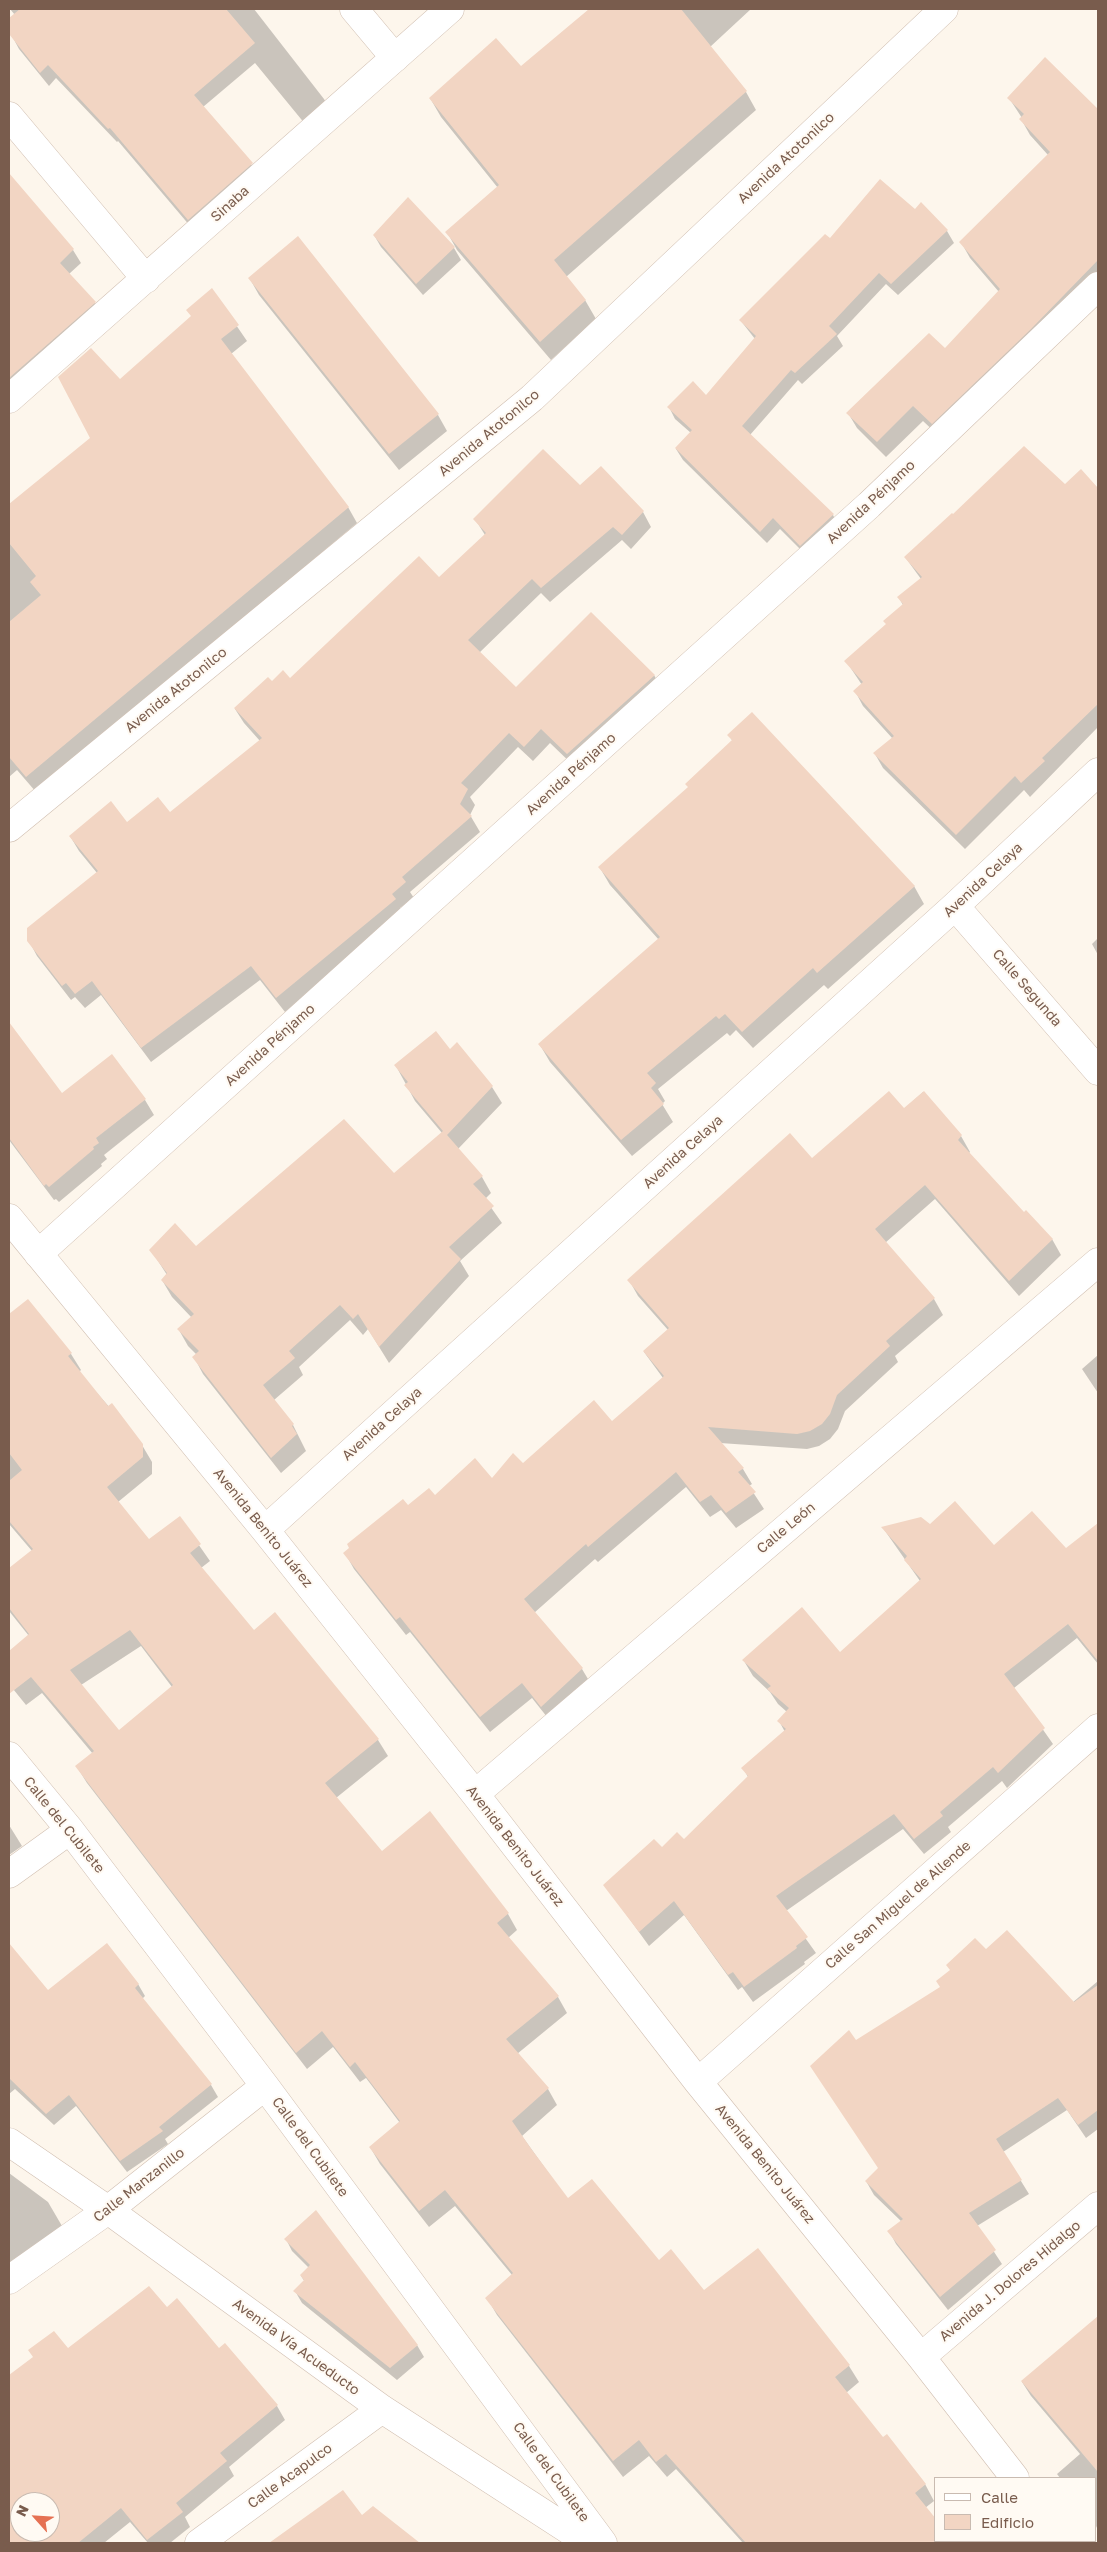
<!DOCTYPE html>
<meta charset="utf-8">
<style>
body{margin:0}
#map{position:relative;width:1107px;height:2552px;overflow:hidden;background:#fdf6ec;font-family:"Golos Text",sans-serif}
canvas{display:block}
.frame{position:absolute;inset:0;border:10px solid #795c4d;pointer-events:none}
.legend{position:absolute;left:934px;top:2477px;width:162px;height:65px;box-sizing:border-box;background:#fffaf3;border:1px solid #c9bbb1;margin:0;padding:6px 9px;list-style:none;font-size:15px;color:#795c4d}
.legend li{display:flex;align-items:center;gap:10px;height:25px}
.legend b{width:25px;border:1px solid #c9bbb1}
.north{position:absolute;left:10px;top:2492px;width:50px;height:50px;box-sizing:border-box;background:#fffaf3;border:1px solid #c9bbb1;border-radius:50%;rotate:296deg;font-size:14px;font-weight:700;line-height:20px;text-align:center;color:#795c4d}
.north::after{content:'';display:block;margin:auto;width:18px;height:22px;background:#e57153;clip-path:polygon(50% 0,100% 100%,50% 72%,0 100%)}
</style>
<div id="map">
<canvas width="1107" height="2552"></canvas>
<div class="frame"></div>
<ul class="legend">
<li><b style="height:6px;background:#fff"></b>Calle</li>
<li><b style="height:14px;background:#f2d5c3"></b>Edificio</li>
</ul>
<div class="north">N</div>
</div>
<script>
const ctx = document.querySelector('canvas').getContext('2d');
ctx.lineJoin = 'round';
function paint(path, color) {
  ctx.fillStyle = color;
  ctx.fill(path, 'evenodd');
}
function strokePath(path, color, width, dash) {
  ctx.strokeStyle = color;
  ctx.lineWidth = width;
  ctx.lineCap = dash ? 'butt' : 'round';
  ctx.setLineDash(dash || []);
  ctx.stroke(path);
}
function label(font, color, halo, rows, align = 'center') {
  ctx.font = font + ' "Golos Text",sans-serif';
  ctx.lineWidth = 4;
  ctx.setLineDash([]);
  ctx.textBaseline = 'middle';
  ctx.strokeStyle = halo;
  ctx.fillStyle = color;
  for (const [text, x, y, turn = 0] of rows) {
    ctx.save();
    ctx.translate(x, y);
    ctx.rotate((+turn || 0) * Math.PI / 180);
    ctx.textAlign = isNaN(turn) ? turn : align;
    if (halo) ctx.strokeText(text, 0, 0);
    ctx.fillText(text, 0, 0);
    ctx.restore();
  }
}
const shadow = new Path2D(`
 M 10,9 L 254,9 L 324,99 L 332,113 L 310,130 L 255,63 L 203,107 L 251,164 L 259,177 L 196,233 L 118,141 L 117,142 L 56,78 L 49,86 L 19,49 L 12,36 L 9,20 L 15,15 Z
 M 591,9 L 751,9 L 710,47 L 746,92 L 756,110 L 566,277 L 585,300 L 596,319 L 551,360 L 457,250 L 447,232 L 498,188 L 441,117 L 430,98 L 521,68 Z
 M 1045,59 L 1098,110 L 1098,285 L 941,438 L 923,421 L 886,457 L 857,428 L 848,413 L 945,350 L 999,292 L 970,258 L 961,242 L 1048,155 L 1030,135 L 1021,119 L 1022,118 L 1009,98 Z
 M 9,175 L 73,250 L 81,263 L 69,274 L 94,302 L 102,316 L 9,398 Z
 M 408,198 L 454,248 L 461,260 L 423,295 L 381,247 L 374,235 Z
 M 915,211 L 947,231 L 954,243 L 898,295 L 886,284 L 837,336 L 843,346 L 802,384 L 798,380 L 750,435 L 833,515 L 839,527 L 808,557 L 780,529 L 767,543 L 683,460 L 676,449 L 691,433 L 675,419 L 669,407 L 706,397 L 755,339 L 741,321 L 830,240 Z
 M 250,279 L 438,415 L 447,431 L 399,470 L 259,295 Z
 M 212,290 L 247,341 L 231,354 L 348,507 L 357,523 L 36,792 L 17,770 L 9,777 L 9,505 L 92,439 L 120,380 L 192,317 Z
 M 1081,471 L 1098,490 L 1098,727 L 1030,797 L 1024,790 L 965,849 L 883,768 L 875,754 L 893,739 L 863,706 L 855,691 L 862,685 L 846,661 L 887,625 L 903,605 L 899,598 L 921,579 L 905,557 L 1065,485 Z
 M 580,487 L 643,512 L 651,527 L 631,549 L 622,540 L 550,602 L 541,593 L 479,653 L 516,689 L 654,675 L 662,690 L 576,768 L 550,743 L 533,761 L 518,747 L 470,797 L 475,805 L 470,815 L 480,832 L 410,892 L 414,898 L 400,908 L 403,914 L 285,1012 L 260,980 L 151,1062 L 101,995 L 85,1008 L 75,997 L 71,1000 L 37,956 L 29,941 L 97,873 L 79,851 L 70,836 L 169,814 L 260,741 L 244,723 L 235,709 L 272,683 L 290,680 L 439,579 L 485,535 L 475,519 Z
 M 729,735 L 914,886 L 924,904 L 828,989 L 824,985 L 753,1048 L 736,1030 L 730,1036 L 727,1033 L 658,1089 L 665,1101 L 662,1104 L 673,1122 L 632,1156 L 550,1062 L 540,1045 L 659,940 L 610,885 L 600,868 L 689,788 L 733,742 Z
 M 1098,938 L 1098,955 L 1092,944 Z
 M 20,1039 L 62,1095 L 145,1100 L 154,1115 L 104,1155 L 107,1159 L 101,1164 L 102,1166 L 59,1202 L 56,1199 L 54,1200 L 9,1140 L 9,1048 Z
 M 450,1051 L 492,1087 L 502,1103 L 458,1149 L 482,1177 L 491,1193 L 485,1199 L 502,1223 L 460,1261 L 469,1276 L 389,1363 L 368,1329 L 363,1335 L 350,1320 L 299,1367 L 303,1375 L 274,1400 L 293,1425 L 306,1451 L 281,1473 L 203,1374 L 194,1357 L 197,1355 L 188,1346 L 179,1330 L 192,1318 L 172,1297 L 162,1280 L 167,1275 L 151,1250 L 196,1248 L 394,1174 L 442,1133 L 415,1101 L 396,1066 Z
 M 923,1092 L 961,1136 L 970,1152 L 969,1153 L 1023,1214 L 1052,1239 L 1061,1255 L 1019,1296 L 935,1199 L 885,1243 L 934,1299 L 943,1315 L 895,1356 L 898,1362 L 845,1411 L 838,1429 L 830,1439 L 819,1446 L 807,1449 L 720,1443 L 743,1469 L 752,1484 L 749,1486 L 764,1509 L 736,1528 L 721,1510 L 710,1517 L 686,1487 L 598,1562 L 595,1559 L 534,1613 L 582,1669 L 591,1684 L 551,1722 L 532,1698 L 490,1732 L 410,1632 L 406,1635 L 354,1569 L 345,1553 L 408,1507 L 492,1480 L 612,1423 L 663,1378 L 644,1352 L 668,1330 L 638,1296 L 629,1280 L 812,1160 L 904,1109 Z
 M 28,1301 L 71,1354 L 81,1370 L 79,1372 L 142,1445 L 152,1462 L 152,1474 L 118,1502 L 149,1541 L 180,1518 L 210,1561 L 201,1568 L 254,1631 L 275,1613 L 378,1740 L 388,1756 L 336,1798 L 381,1853 L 508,1914 L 517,1930 L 508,1938 L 558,1997 L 567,2013 L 517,2054 L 548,2089 L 557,2105 L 522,2136 L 568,2200 L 703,2291 L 849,2366 L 859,2382 L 846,2393 L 882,2439 L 925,2484 L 934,2501 L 925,2508 L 936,2541 L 952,2541 L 954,2543 L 743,2543 L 676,2469 L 667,2477 L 649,2456 L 623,2477 L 497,2315 L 487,2298 L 512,2275 L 455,2206 L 429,2227 L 380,2164 L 370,2147 L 400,2123 L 366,2078 L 360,2082 L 333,2047 L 307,2069 L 87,1783 L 77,1767 L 93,1754 L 42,1693 L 26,1705 L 9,1684 L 9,1653 L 29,1636 L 9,1611 L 9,1569 L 32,1551 L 9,1524 L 9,1311 L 11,1314 ZM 141,1646 L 172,1687 L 119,1732 L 81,1685 Z
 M 1098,1355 L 1098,1393 L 1082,1369 Z
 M 1098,1524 L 1098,1664 L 1077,1638 L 1014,1688 L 1053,1744 L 1007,1788 L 1002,1781 L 948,1827 L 951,1832 L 924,1854 L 903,1829 L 786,1911 L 816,1953 L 804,1962 L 805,1964 L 753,2002 L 742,1987 L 738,1990 L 684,1915 L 649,1946 L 605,1885 L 662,1849 L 684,1841 L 748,1777 L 743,1768 L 785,1732 L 779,1721 L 787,1712 L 778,1704 L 770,1692 L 753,1676 L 744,1661 L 840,1654 L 920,1581 L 883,1528 L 930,1526 L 994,1547 L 1066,1550 Z
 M 9,1825 L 22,1846 L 9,1855 Z
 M 9,1945 L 47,1992 L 138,1984 L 145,1996 L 142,1999 L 211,2085 L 218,2097 L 165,2139 L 168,2144 L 127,2172 L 76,2106 L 54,2125 L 15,2089 L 9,2094 Z
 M 986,1951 L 1072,2003 L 1098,1981 L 1098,2129 L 1086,2138 L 1067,2110 L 1003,2152 L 1029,2194 L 977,2226 L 1002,2264 L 948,2310 L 896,2244 L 889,2231 L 902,2222 L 874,2195 L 866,2181 L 879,2169 L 856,2042 L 941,1988 Z
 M 9,2173 L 48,2202 L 62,2226 L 14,2269 L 9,2263 Z
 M 286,2239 L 417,2345 L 424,2357 L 397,2380 L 302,2303 L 295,2291 L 305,2282 L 301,2276 L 309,2268 L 292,2251 Z
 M 166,2309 L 219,2350 L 277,2406 L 285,2420 L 229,2467 L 234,2476 L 185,2517 L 190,2527 L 170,2543 L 148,2543 L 130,2522 L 104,2543 L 9,2543 L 9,2376 L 34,2357 L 68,2350 ZM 20,2502 L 50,2502 L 50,2532 L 20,2532 Z
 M 1098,2325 L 1098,2530 L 1096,2526 L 1096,2478 L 1060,2478 L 1057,2474 L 1080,2454 L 1031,2396 L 1022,2382 Z
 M 343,2491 L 362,2517 L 373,2507 L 418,2543 L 271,2543 Z
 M 966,2541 L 996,2541 L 998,2543 L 963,2543 Z`);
const building = new Path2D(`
 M 20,9 L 226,9 L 255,43 L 194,95 L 253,163 L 188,220 L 110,128 L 108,129 L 48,65 L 40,73 L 9,34 L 9,18 Z
 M 589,9 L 681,9 L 747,91 L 554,260 L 586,300 L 540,342 L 445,232 L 499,185 L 429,98 L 496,38 L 521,66 Z
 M 1045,57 L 1098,109 L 1098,260 L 1031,329 L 932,424 L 913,406 L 877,442 L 846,413 L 929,333 L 945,348 L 1000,289 L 959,242 L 1050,152 L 1019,119 L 1024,114 L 1007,98 Z
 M 9,173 L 74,249 L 60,263 L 96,302 L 9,378 Z
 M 880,179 L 915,209 L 921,202 L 948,230 L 891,284 L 879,273 L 829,326 L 837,334 L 795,373 L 791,370 L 742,426 L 834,514 L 800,546 L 773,518 L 760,532 L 675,448 L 692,430 L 667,407 L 693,381 L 706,395 L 756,336 L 739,320 L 825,234 L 830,238 Z
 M 408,197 L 455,247 L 416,284 L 373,235 Z
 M 298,236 L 439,414 L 389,454 L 248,278 Z
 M 212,288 L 239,325 L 221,339 L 349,507 L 26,777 L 9,757 L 9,622 L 41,595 L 30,582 L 36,576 L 9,543 L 9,504 L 90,438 L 58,377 L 91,348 L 120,379 L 191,316 L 186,310 Z
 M 1024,446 L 1065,484 L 1081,469 L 1098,488 L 1098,704 L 1042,758 L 1045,761 L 1021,783 L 1015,776 L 956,835 L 873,753 L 894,736 L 853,691 L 863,682 L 844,661 L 886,624 L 883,621 L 903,604 L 897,597 L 922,577 L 904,557 L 952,513 L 953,514 Z
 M 543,449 L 580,485 L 601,466 L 644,511 L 622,535 L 613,527 L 541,588 L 532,579 L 468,640 L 516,687 L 591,612 L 655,675 L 567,754 L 541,729 L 524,747 L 509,733 L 461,783 L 468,789 L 460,804 L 472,816 L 402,877 L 406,882 L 392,894 L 396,899 L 276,998 L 251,966 L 141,1048 L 92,981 L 75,994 L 66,983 L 62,986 L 27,941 L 27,928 L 98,871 L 69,836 L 111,801 L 127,822 L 158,797 L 170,812 L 262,738 L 234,708 L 268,677 L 272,681 L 283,670 L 290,678 L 419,556 L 439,577 L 486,533 L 473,519 Z
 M 752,712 L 915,886 L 817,973 L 813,968 L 742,1032 L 725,1014 L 719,1019 L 716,1016 L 647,1073 L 656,1083 L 651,1088 L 664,1104 L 621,1140 L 538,1044 L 660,937 L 598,867 L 688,787 L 685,784 L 732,740 L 727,735 Z
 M 9,1022 L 62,1093 L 112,1054 L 146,1099 L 96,1138 L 99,1143 L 93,1147 L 94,1149 L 49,1187 L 46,1184 L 44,1186 L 9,1138 Z
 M 436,1031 L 450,1049 L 457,1042 L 493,1086 L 447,1135 L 483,1176 L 473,1184 L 494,1206 L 449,1247 L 461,1259 L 379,1347 L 358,1314 L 353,1319 L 340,1305 L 289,1351 L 295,1358 L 263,1385 L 294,1424 L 292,1426 L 297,1434 L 271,1458 L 192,1357 L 199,1351 L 177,1329 L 194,1314 L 161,1280 L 167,1273 L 149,1250 L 175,1223 L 196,1246 L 344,1119 L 394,1173 L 443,1131 L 404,1085 L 408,1082 L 394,1065 Z
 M 889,1091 L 904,1108 L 924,1091 L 962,1135 L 958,1140 L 1024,1212 L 1026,1210 L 1053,1239 L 1009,1281 L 925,1185 L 875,1229 L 935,1298 L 886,1341 L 890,1346 L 837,1395 L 830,1414 L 822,1424 L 810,1431 L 797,1434 L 708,1427 L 744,1468 L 738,1472 L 756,1492 L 726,1513 L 711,1495 L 700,1502 L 676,1472 L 588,1547 L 586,1544 L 524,1599 L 583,1668 L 541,1707 L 522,1683 L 480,1717 L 400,1617 L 396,1620 L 343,1553 L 349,1548 L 347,1544 L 403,1499 L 408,1505 L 429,1488 L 435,1495 L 475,1458 L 492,1478 L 513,1453 L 523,1463 L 594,1400 L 612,1421 L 664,1376 L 643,1351 L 669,1328 L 627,1280 L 790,1133 L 812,1158 Z
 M 28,1299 L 72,1353 L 68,1356 L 108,1406 L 112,1403 L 143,1444 L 143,1457 L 107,1487 L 149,1539 L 180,1516 L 201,1544 L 190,1553 L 254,1630 L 275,1612 L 379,1739 L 325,1783 L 382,1851 L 430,1811 L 509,1913 L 497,1923 L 559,1996 L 506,2039 L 549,2088 L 512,2121 L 532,2150 L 568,2198 L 592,2179 L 659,2260 L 671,2249 L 704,2290 L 758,2248 L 850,2365 L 835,2377 L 883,2437 L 887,2434 L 926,2484 L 915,2493 L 936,2519 L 936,2543 L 746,2543 L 666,2454 L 656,2462 L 639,2440 L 613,2461 L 485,2298 L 513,2273 L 445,2190 L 419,2211 L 369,2147 L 400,2121 L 355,2062 L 350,2067 L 322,2031 L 296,2053 L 75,1766 L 94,1751 L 31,1677 L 9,1694 L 9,1651 L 29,1634 L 9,1608 L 9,1568 L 33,1549 L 9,1521 L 9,1481 L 22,1470 L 9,1453 L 9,1314 ZM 130,1630 L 173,1685 L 119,1730 L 70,1670 Z
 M 955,1501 L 994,1545 L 1032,1511 L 1066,1548 L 1098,1523 L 1098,1661 L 1068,1624 L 1004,1674 L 1045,1728 L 998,1773 L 993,1767 L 940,1812 L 943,1816 L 914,1839 L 894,1814 L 776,1896 L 808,1937 L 796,1946 L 797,1948 L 744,1987 L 733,1972 L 728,1975 L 674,1901 L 639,1932 L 603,1885 L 654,1839 L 662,1847 L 677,1832 L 684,1839 L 748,1776 L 741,1768 L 786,1729 L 777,1721 L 789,1708 L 767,1689 L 771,1686 L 742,1660 L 802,1607 L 840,1652 L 921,1579 L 904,1560 L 907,1556 L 881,1527 L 921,1517 L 930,1524 Z
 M 1007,1930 L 1074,2002 L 1098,1985 L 1098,2110 L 1078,2125 L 1058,2098 L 996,2139 L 1022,2180 L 969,2213 L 996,2250 L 940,2297 L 887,2231 L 903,2219 L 865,2181 L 878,2168 L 810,2066 L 849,2030 L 856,2040 L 940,1987 L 936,1981 L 950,1970 L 946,1965 L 975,1938 L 986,1949 Z
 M 9,1943 L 48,1990 L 107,1943 L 139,1984 L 135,1988 L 212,2084 L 159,2127 L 163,2131 L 120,2161 L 69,2095 L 46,2114 L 9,2078 Z
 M 316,2210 L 418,2345 L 390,2368 L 293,2291 L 304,2280 L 300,2275 L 310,2265 L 284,2239 Z
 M 149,2286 L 167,2307 L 177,2298 L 219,2348 L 225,2343 L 278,2405 L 220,2453 L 227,2461 L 176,2503 L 183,2512 L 147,2540 L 121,2508 L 78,2543 L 9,2543 L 9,2375 L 33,2357 L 28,2350 L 54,2331 L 68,2348 ZM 20,2502 L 50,2502 L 50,2532 L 20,2532 Z
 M 1098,2316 L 1098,2472 L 1021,2381 Z
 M 343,2490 L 362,2515 L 373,2506 L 420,2543 L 269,2543 Z`);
const minor = new Path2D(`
 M 354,9 L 395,58
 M 9,116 L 146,279
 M 9,399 L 450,9
 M 9,828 L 532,398 L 944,9
 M 955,906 L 1098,1071
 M 9,1218 L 265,1530 L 475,1794 L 698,2082 L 921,2357 L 1015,2478
 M 38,1254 L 869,505 L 1098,286
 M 265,1530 L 955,906 L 1098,772
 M 9,1756 L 70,1830 L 265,2086 L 603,2543
 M 475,1794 L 1098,1262
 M 9,1874 L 70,1830
 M 698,2082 L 1098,1728
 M 9,2142 L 108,2210 L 382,2409 L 589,2543
 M 9,2280 L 108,2210 L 265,2086
 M 921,2357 L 1098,2206
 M 1063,2541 L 1065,2543
 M 199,2543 L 382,2409`);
const streetNames = [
 ["Avenida Atotonilco",786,158,-43],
 ["Sinaba",230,204,-42],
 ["Avenida Atotonilco",489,433,-40],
 ["Avenida Pénjamo",871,502,-43],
 ["Avenida Atotonilco",176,690,-39],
 ["Avenida Pénjamo",571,774,-42],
 ["Avenida Celaya",983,880,-43],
 ["Calle Segunda",1027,988,49],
 ["Avenida Pénjamo",270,1045,-42],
 ["Avenida Celaya",683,1152,-42],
 ["Avenida Celaya",382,1424,-42],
 ["Avenida Benito Juárez",263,1528,51],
 ["Calle León",786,1528,-40],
 ["Calle del Cubilete",64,1825,51],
 ["Avenida Benito Juárez",515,1846,52],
 ["Calle San Miguel de Allende",898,1905,-41],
 ["Calle del Cubilete",310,2147,54],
 ["Avenida Benito Juárez",765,2164,51],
 ["Calle Manzanillo",139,2185,-38],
 ["Avenida J. Dolores Hidalgo",1010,2281,-40],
 ["Avenida Vía Acueducto",296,2347,36],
 ["Calle del Cubilete",551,2472,54],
 ["Calle Acapulco",290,2476,-36]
];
paint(shadow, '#0003');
paint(building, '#f2d5c3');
strokePath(minor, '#d0beb0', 29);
strokePath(minor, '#fff', 28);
label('14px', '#795c4d', '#fffaf3', streetNames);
</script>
